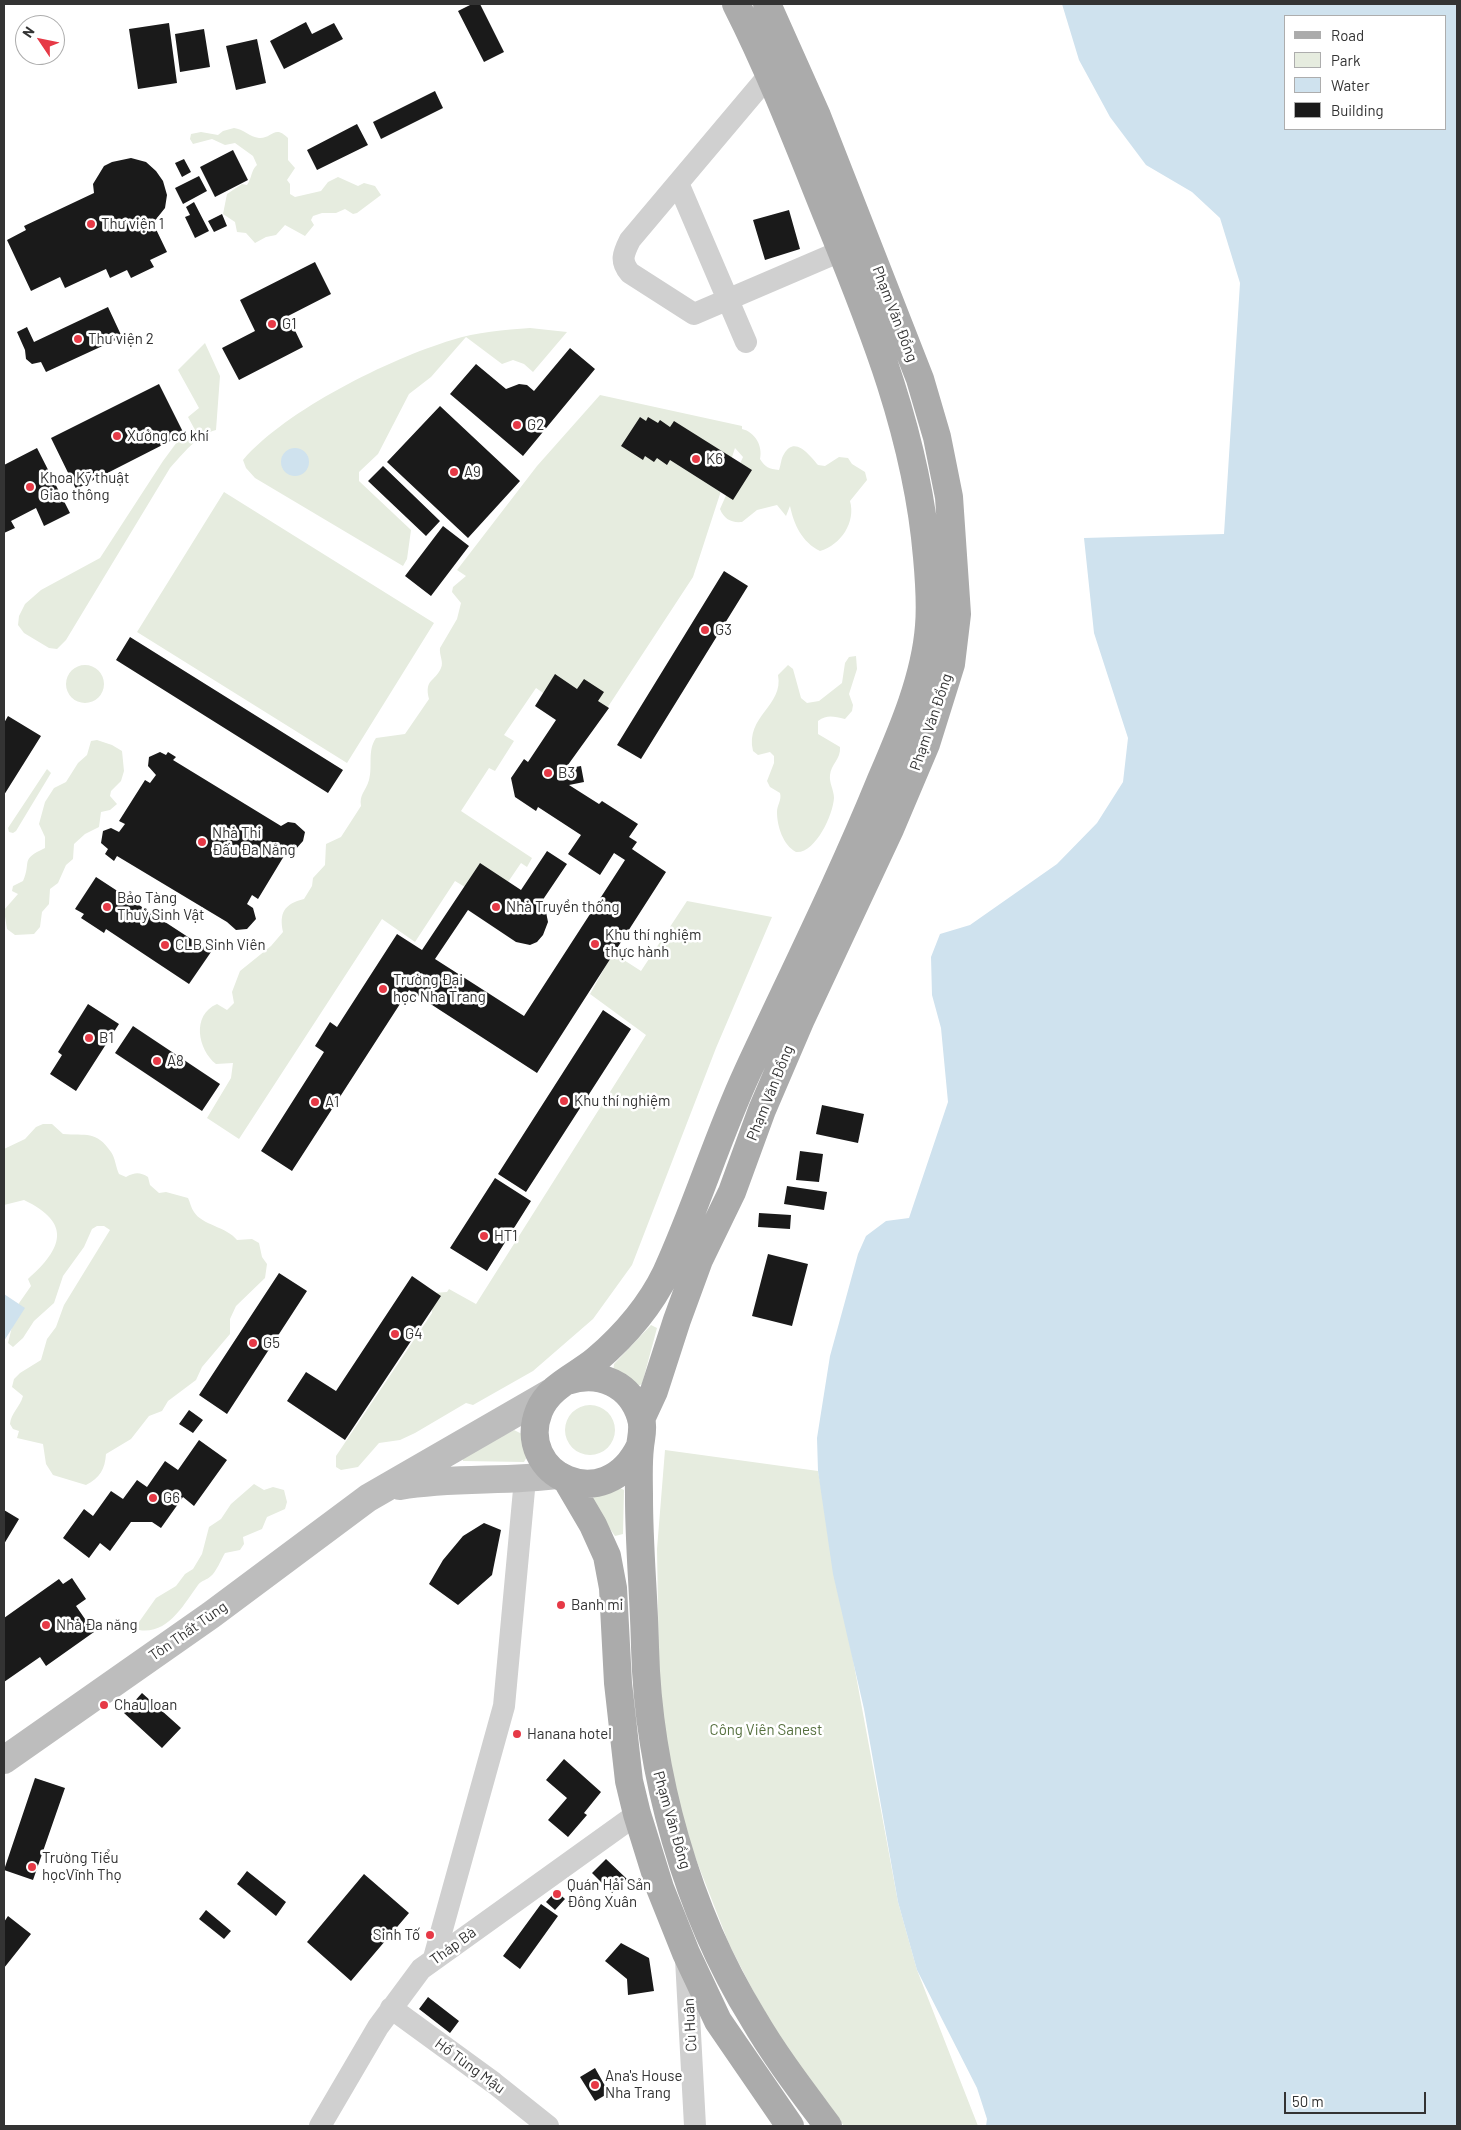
<!DOCTYPE html>
<meta charset="utf-8">
<style>
body{margin:0}
#map{position:relative;width:1461px;height:2130px;overflow:hidden;background:#fff;font-family:Barlow,sans-serif}
canvas{display:block}
.frame{position:absolute;inset:0;border:5px solid #333;pointer-events:none}
.legend{position:absolute;left:1284px;top:15px;width:162px;height:115px;box-sizing:border-box;background:#fff;border:1px solid #adadad;margin:0;padding:6px 9px;list-style:none;font-size:15px;color:#333}
.legend li{display:flex;align-items:center;gap:10px;height:25px}
.legend b{width:25px;border:1px solid #adadad}
.north{position:absolute;left:15px;top:15px;width:50px;height:50px;box-sizing:border-box;background:#fff;border:1px solid #adadad;border-radius:50%;rotate:304deg;font-size:14px;font-weight:700;line-height:20px;text-align:center;color:#333}
.north::after{content:'';display:block;margin:auto;width:18px;height:22px;background:#e63946;clip-path:polygon(50% 0,100% 100%,50% 72%,0 100%)}
.scale{position:absolute;left:1284px;top:2092px;width:142px;height:22px;box-sizing:border-box;border:2px solid #333;border-top:0;padding-left:6px;font-size:15px;line-height:18px;white-space:nowrap;color:#333;-webkit-text-stroke:4px #fff;paint-order:stroke}
</style>
<div id="map">
<canvas width="1461" height="2130"></canvas>
<div class="frame"></div>
<ul class="legend">
<li><b style="height:6px;background:#ababab"></b>Road</li>
<li><b style="height:14px;background:#e6ecdf"></b>Park</li>
<li><b style="height:14px;background:#cfe2ee"></b>Water</li>
<li><b style="height:14px;background:#1a1a1a"></b>Building</li>
</ul>
<div class="north">N</div>
<div class="scale">50 m</div>
</div>
<script>
const ctx = document.querySelector('canvas').getContext('2d');
ctx.lineJoin = 'round';
function paint(path, color) {
  ctx.fillStyle = color;
  ctx.fill(path, 'evenodd');
}
function strokePath(path, color, width, dash) {
  ctx.strokeStyle = color;
  ctx.lineWidth = width;
  ctx.lineCap = dash ? 'butt' : 'round';
  ctx.setLineDash(dash || []);
  ctx.stroke(path);
}
function label(font, color, halo, rows, align = 'center') {
  ctx.font = font + ' Barlow,sans-serif';
  ctx.lineWidth = 5;
  ctx.setLineDash([]);
  ctx.textBaseline = 'middle';
  ctx.strokeStyle = halo;
  ctx.fillStyle = color;
  for (const [text, x, y, turn = 0] of rows) {
    ctx.save();
    ctx.translate(x, y);
    ctx.rotate((+turn || 0) * Math.PI / 180);
    ctx.textAlign = isNaN(turn) ? turn : align;
    if (halo) ctx.strokeText(text, 0, 0);
    ctx.fillText(text, 0, 0);
    ctx.restore();
  }
}
const green = new Path2D(`
 M 234,128 C 243,129 250,137 259,138 C 272,139 274,124 288,138 L 288,160 L 295,168 L 287,180 L 290,184 L 290,194 L 295,197 L 321,191 L 328,182 L 338,177 L 358,186 L 364,183 L 375,186 L 381,195 L 357,213 L 353,214 L 345,209 L 336,213 L 322,213 L 313,216 L 311,220 L 314,225 L 305,236 L 285,225 L 276,235 L 266,237 L 255,243 L 246,233 L 237,232 L 235,222 L 223,214 L 227,194 L 242,184 L 247,185 C 252,178 251,170 257,165 L 253,156 L 235,143 L 225,145 L 212,139 L 193,144 L 190,139 L 191,134 L 201,132 L 218,135 L 223,131 Z
 M 530,328 L 567,332 L 533,372 L 524,364 L 513,360 L 502,364 L 466,337 L 431,377 L 409,394 L 378,454 L 359,472 L 359,481 L 411,530 L 407,559 L 403,566 L 255,478 L 246,468 L 243,460 C 286,410 389,359 452,340 C 476,332 505,330 530,328 Z
 M 205,343 L 220,376 L 216,430 C 197,435 183,454 170,468 L 66,640 L 57,649 L 49,648 L 24,633 L 18,625 L 19,616 L 25,604 L 41,590 L 100,558 L 163,461 L 177,442 L 195,430 L 188,417 L 199,408 L 178,370 Z
 M 600,395 L 742,426 L 742,429 C 755,432 763,446 760,459 C 765,467 769,469 779,470 C 781,465 781,458 784,454 C 795,435 810,456 818,465 L 825,466 L 839,457 L 848,458 L 852,464 L 865,472 L 867,480 L 850,501 C 856,522 841,545 820,551 C 802,542 794,525 790,506 L 786,516 L 777,505 L 757,510 L 742,522 C 731,523 724,519 720,509 L 743,457 L 735,448 L 693,577 L 600,719 L 549,697 L 536,688 L 504,735 L 514,741 L 495,771 L 489,768 L 461,811 L 532,858 L 527,867 L 521,863 L 493,904 L 455,881 L 415,942 L 382,919 L 239,1139 L 207,1118 L 231,1078 L 233,1063 L 216,1064 C 198,1050 191,1015 217,1004 L 227,1010 L 234,1003 L 232,992 L 240,971 L 271,946 L 283,932 C 279,913 284,904 304,899 L 312,886 L 313,878 L 325,865 L 326,844 L 341,837 L 361,806 C 359,794 366,791 369,780 C 373,766 367,751 376,738 L 405,734 L 429,699 C 424,679 435,682 441,668 C 444,662 439,655 440,648 L 457,619 L 461,603 L 452,592 L 453,587 L 466,576 L 457,570 L 537,466 Z
 M 224,492 L 434,623 L 347,763 L 137,632 Z
 M 856,656 L 857,669 L 849,694 L 853,705 L 852,711 L 845,719 C 834,717 828,714 818,721 L 818,734 L 840,747 C 841,759 831,764 830,775 C 829,783 834,790 834,798 C 833,815 815,854 796,852 C 783,845 777,826 777,812 C 777,805 782,800 780,793 L 770,787 L 767,781 L 774,763 L 774,756 L 770,752 L 758,755 L 753,751 C 745,716 784,706 778,675 L 788,665 L 793,669 L 801,698 L 807,703 L 819,701 L 842,683 L 845,663 L 849,657 Z
 M66 684a19 19 0 1 1 38 0a19 19 0 1 1-38 0Z
 M 97,740 L 112,745 L 122,751 L 124,771 L 121,781 L 111,791 L 110,796 L 117,804 L 110,810 L 101,812 L 99,827 L 85,834 L 74,844 L 73,859 L 66,865 L 58,883 L 50,889 L 49,904 L 42,912 L 40,927 L 34,934 L 15,935 L 7,929 L 4,910 L 18,894 L 12,891 L 13,886 L 23,881 C 32,861 19,860 45,848 L 45,837 L 39,824 L 45,802 L 54,788 L 66,782 L 78,763 L 87,755 L 91,741 Z
 M 47,769 L 51,773 L 16,831 L 13,833 L 9,832 L 8,828 Z
 M 687,901 L 772,917 L 716,1048 L 632,1265 L 593,1319 L 533,1371 L 473,1405 L 466,1403 L 415,1433 L 400,1440 L 379,1443 L 358,1467 L 341,1470 L 336,1467 L 336,1456 L 432,1313 L 433,1293 L 447,1292 L 449,1289 L 476,1304 L 646,1035 L 590,994 L 613,953 L 641,971 Z
 M 43,1124 L 52,1124 L 63,1134 C 86,1136 96,1130 111,1152 C 115,1157 116,1168 119,1174 L 126,1177 C 135,1172 140,1172 148,1177 L 150,1185 L 159,1193 L 166,1192 L 188,1198 C 190,1202 191,1208 194,1212 C 202,1225 227,1227 237,1240 L 252,1239 L 259,1243 L 262,1257 L 267,1264 L 265,1278 L 236,1306 L 230,1319 L 230,1334 L 202,1367 L 196,1380 L 168,1401 L 162,1411 L 149,1416 L 131,1439 L 106,1454 C 105,1469 100,1478 86,1485 L 53,1475 L 46,1464 L 43,1444 L 17,1438 L 19,1431 L 13,1429 L 10,1424 C 11,1413 20,1407 23,1396 L 12,1387 L 14,1379 L 20,1373 L 41,1360 L 47,1339 L 56,1327 L 64,1305 L 110,1230 L 104,1226 L 97,1226 L 92,1229 L 84,1247 L 63,1276 L 54,1303 L 34,1321 L 23,1338 L 13,1347 L 8,1343 L 17,1306 L 31,1286 L 28,1279 C 63,1248 72,1223 24,1200 L 4,1205 L 4,1149 L 25,1139 L 36,1127 Z
 M 651,1325 L 657,1328 L 642,1384 L 636,1387 L 613,1372 L 614,1364 Z
 M565 1430a25 25 0 1 1 50 0a25 25 0 1 1-50 0Z
 M 514,1430 L 522,1434 L 528,1455 L 524,1462 L 463,1461 L 462,1456 Z
 M 665,1450 L 818,1471 L 898,1902 L 917,1970 L 978,2126 L 844,2126 L 803,2071 L 767,2018 L 729,1944 L 678,1813 L 663,1729 L 659,1671 L 657,1549 Z
 M 254,1484 L 264,1490 L 273,1487 L 284,1490 L 287,1502 L 285,1509 L 267,1517 L 262,1529 L 243,1537 L 244,1544 L 240,1550 L 225,1553 C 221,1560 216,1572 211,1576 C 207,1580 202,1580 198,1585 C 184,1604 168,1635 139,1630 L 139,1622 L 156,1598 L 176,1586 L 185,1574 L 193,1569 L 202,1554 L 209,1527 L 221,1519 L 231,1504 Z
 M 618,1487 L 624,1490 L 623,1534 L 615,1536 L 591,1502 L 594,1497 Z`);
const water = new Path2D(`
 M 1062,4 L 1457,4 L 1457,2126 L 986,2126 L 987,2119 L 977,2088 L 917,1970 L 898,1902 L 864,1709 L 833,1574 L 818,1471 L 817,1438 L 830,1356 L 858,1254 L 866,1236 L 886,1221 L 909,1218 L 948,1102 L 941,1028 L 932,995 L 931,957 L 940,934 L 970,925 L 1057,864 L 1097,823 L 1123,782 L 1128,738 L 1094,633 L 1084,538 L 1224,534 L 1240,283 L 1220,218 L 1192,192 L 1146,165 L 1110,117 L 1079,60 ZM 1285,16 L 1445,16 L 1445,129 L 1285,129 Z
 M281 462a14 14 0 1 1 28 0a14 14 0 1 1-28 0Z
 M 4,1294 L 25,1308 L 4,1341 Z`);
const building = new Path2D(`
 M 472,4 L 480,4 L 504,52 L 484,62 L 458,11 Z
 M 306,22 L 312,34 L 334,23 L 343,39 L 284,69 L 270,41 Z
 M 169,23 L 177,83 L 138,89 L 129,29 Z
 M 204,29 L 210,67 L 180,72 L 175,34 Z
 M 257,39 L 266,83 L 236,90 L 226,46 Z
 M 435,91 L 443,108 L 381,139 L 373,122 Z
 M 357,124 L 368,145 L 317,170 L 307,150 Z
 M 233,150 L 248,180 L 215,197 L 200,167 Z
 M 131,158 L 146,162 L 156,171 L 163,181 L 167,195 L 165,208 L 153,223 L 167,252 L 150,260 L 154,267 L 131,278 L 127,270 L 110,278 L 106,269 L 65,288 L 60,277 L 31,291 L 7,240 L 26,230 L 24,226 L 94,193 L 93,184 L 104,166 L 112,162 Z
 M 184,159 L 191,172 L 182,177 L 175,163 Z
 M 199,176 L 207,191 L 183,204 L 175,188 Z
 M 194,202 L 209,231 L 195,238 L 185,217 L 190,215 L 186,207 Z
 M 789,210 L 800,249 L 765,260 L 753,220 Z
 M 222,214 L 227,226 L 214,232 L 208,221 Z
 M 315,262 L 331,294 L 288,316 L 303,347 L 239,380 L 222,348 L 255,331 L 240,300 Z
 M 108,307 L 122,337 L 46,372 L 41,362 L 32,364 L 26,359 L 25,350 L 17,332 L 27,327 L 34,342 Z
 M 570,348 L 595,369 L 523,456 L 450,394 L 476,364 L 506,389 L 519,384 L 527,385 L 534,391 Z
 M 159,384 L 184,434 L 76,489 L 51,438 Z
 M 440,406 L 520,481 L 468,538 L 387,462 Z
 M 640,417 L 646,421 L 648,417 L 658,423 L 660,420 L 670,427 L 674,421 L 752,470 L 733,500 L 670,460 L 667,465 L 657,458 L 654,462 L 645,456 L 643,460 L 621,446 Z
 M 37,448 L 70,513 L 44,526 L 36,508 L 11,521 L 15,528 L 4,533 L 4,465 Z
 M 383,466 L 440,521 L 426,536 L 368,481 Z
 M 443,526 L 469,546 L 431,596 L 405,576 Z
 M 724,571 L 748,586 L 641,759 L 617,745 Z
 M 130,637 L 343,770 L 328,793 L 116,660 Z
 M 555,674 L 577,689 L 584,679 L 604,692 L 598,701 L 609,708 L 565,769 L 581,766 L 584,782 L 569,785 L 599,804 L 602,801 L 638,824 L 629,837 L 637,842 L 632,849 L 666,872 L 537,1073 L 409,990 L 292,1171 L 261,1151 L 324,1052 L 315,1046 L 330,1022 L 337,1027 L 397,934 L 422,950 L 480,863 L 521,890 L 547,851 L 567,864 L 540,904 L 546,912 L 548,922 L 543,935 L 537,942 L 530,945 L 516,942 L 468,910 L 435,959 L 524,1016 L 625,860 L 614,853 L 600,875 L 568,854 L 581,835 L 538,807 L 536,811 L 515,797 L 511,778 L 524,759 L 528,762 L 556,720 L 535,706 Z
 M 8,716 L 41,736 L 4,795 L 4,723 Z
 M 160,752 L 166,755 L 168,752 L 176,757 L 173,760 L 281,826 L 288,822 L 295,823 L 305,832 L 303,841 L 295,850 L 283,847 L 279,853 L 284,856 L 258,899 L 252,895 L 247,904 L 253,908 L 256,919 L 247,929 L 236,930 L 227,922 L 117,856 L 114,861 L 105,854 L 108,849 L 101,843 L 103,831 L 111,828 L 119,832 L 125,824 L 119,821 L 145,780 L 150,783 L 156,775 L 148,766 L 149,757 Z
 M 96,877 L 211,952 L 189,984 L 106,929 L 104,933 L 81,918 L 84,914 L 75,909 Z
 M 88,1004 L 119,1024 L 76,1091 L 50,1074 L 62,1055 L 58,1052 Z
 M 603,1010 L 631,1029 L 526,1192 L 498,1174 Z
 M 133,1026 L 220,1084 L 202,1111 L 115,1053 Z
 M 822,1105 L 864,1114 L 858,1143 L 816,1134 Z
 M 800,1151 L 823,1154 L 819,1182 L 796,1180 Z
 M 495,1178 L 531,1201 L 487,1271 L 450,1248 Z
 M 787,1186 L 827,1192 L 824,1210 L 784,1204 Z
 M 759,1213 L 791,1215 L 790,1229 L 758,1227 Z
 M 768,1254 L 808,1264 L 792,1326 L 752,1316 Z
 M 279,1273 L 307,1291 L 227,1414 L 199,1395 Z
 M 412,1276 L 441,1296 L 345,1440 L 287,1401 L 306,1372 L 336,1391 Z
 M 189,1410 L 203,1420 L 193,1433 L 179,1424 Z
 M 199,1440 L 227,1460 L 194,1506 L 183,1497 L 161,1528 L 152,1522 L 131,1522 L 110,1551 L 100,1543 L 89,1558 L 63,1538 L 84,1509 L 93,1516 L 111,1491 L 123,1499 L 137,1480 L 147,1487 L 165,1461 L 178,1470 Z
 M 4,1510 L 19,1519 L 4,1544 Z
 M 484,1523 L 501,1530 L 492,1575 L 458,1605 L 429,1584 L 443,1560 L 463,1536 Z
 M 72,1578 L 86,1599 L 76,1606 L 94,1632 L 46,1666 L 40,1657 L 4,1682 L 4,1618 L 59,1579 L 63,1584 Z
 M 142,1693 L 181,1728 L 162,1748 L 124,1713 Z
 M 564,1759 L 601,1792 L 584,1813 L 587,1815 L 568,1837 L 548,1820 L 567,1798 L 546,1780 Z
 M 35,1778 L 65,1788 L 33,1880 L 4,1870 Z
 M 606,1859 L 627,1879 L 612,1893 L 592,1873 Z
 M 247,1871 L 286,1902 L 276,1916 L 237,1884 Z
 M 364,1874 L 409,1913 L 351,1981 L 307,1942 Z
 M 556,1891 L 565,1899 L 555,1910 L 546,1902 Z
 M 541,1904 L 558,1916 L 520,1969 L 503,1956 Z
 M 206,1910 L 231,1931 L 224,1939 L 199,1919 Z
 M 8,1916 L 31,1934 L 4,1968 L 4,1922 Z
 M 621,1943 L 649,1958 L 654,1991 L 628,1995 L 627,1979 L 605,1961 Z
 M 428,1997 L 459,2021 L 450,2033 L 419,2009 Z
 M 595,2068 L 609,2093 L 595,2101 L 580,2077 Z`);
const street = new Path2D(`
 M 769,75 L 630,240 C 623,254 620,261 630,273 L 694,314 L 841,251
 M 678,183 L 746,342
 M 434,1958 L 504,1706 L 525,1479
 M 686,1959 L 695,2126
 M 391,2008 L 494,2083 L 548,2126
 M 320,2126 L 378,2027 L 421,1969 L 637,1814`);
const secondary = new Path2D(`
 M 400,1486 C 452,1477 506,1482 558,1475
 M 4,1760 L 211,1615 L 368,1498 L 550,1393`);
const primary = new Path2D(`
 M 567,1381 C 599,1370 631,1384 641,1418 C 644,1428 641,1437 640,1447 C 638,1464 639,1481 639,1498 C 639,1547 644,1597 645,1647 C 648,1772 687,1911 753,2018 C 775,2056 802,2091 828,2126
 M 641,1419 L 654,1391 L 677,1320 L 699,1260 L 732,1192 L 762,1110 L 801,1019 L 890,829 L 926,744 L 951,664 L 957,614 L 949,497 L 937,437 L 920,379 L 817,116 L 767,4
 M 640,1446 C 605,1519 514,1474 539,1411 C 549,1386 577,1376 596,1360 C 624,1336 650,1306 666,1273 C 696,1208 717,1138 747,1073 C 792,976 840,880 880,782 C 901,733 925,679 929,626 C 931,603 929,579 927,557 C 917,437 873,328 828,218 C 799,146 771,73 736,4
 M 566,1479 L 593,1525 L 607,1556 L 613,1588 L 618,1683 L 629,1781 L 637,1814 L 660,1888 L 686,1953 L 718,2021 L 790,2126`);
const markers = [
 [91,224,5,"#e63946"],
 [272,324,5,"#e63946"],
 [78,339,5,"#e63946"],
 [517,425,5,"#e63946"],
 [117,436,5,"#e63946"],
 [696,459,5,"#e63946"],
 [454,472,5,"#e63946"],
 [30,487,5,"#e63946"],
 [705,630,5,"#e63946"],
 [548,773,5,"#e63946"],
 [202,842,5,"#e63946"],
 [107,907,5,"#e63946"],
 [496,907,5,"#e63946"],
 [595,944,5,"#e63946"],
 [165,945,5,"#e63946"],
 [383,989,5,"#e63946"],
 [89,1038,5,"#e63946"],
 [157,1061,5,"#e63946"],
 [564,1101,5,"#e63946"],
 [315,1102,5,"#e63946"],
 [484,1236,5,"#e63946"],
 [395,1334,5,"#e63946"],
 [253,1343,5,"#e63946"],
 [153,1498,5,"#e63946"],
 [561,1605,5,"#e63946"],
 [46,1625,5,"#e63946"],
 [104,1705,5,"#e63946"],
 [517,1734,5,"#e63946"],
 [32,1867,5,"#e63946"],
 [557,1894,5,"#e63946"],
 [430,1935,5,"#e63946"],
 [595,2085,5,"#e63946"]
];
const poiNames = [
 ["Thư viện 1",101,224],
 ["G1",282,324],
 ["Thư viện 2",88,339],
 ["G2",527,425],
 ["Xưởng cơ khí",127,436],
 ["K6",706,459],
 ["A9",464,472],
 ["Khoa Kỹ thuật",40,478],
 ["Giao thông",40,495],
 ["G3",715,630],
 ["B3",558,773],
 ["Nhà Thi",212,833],
 ["Đấu Đa Năng",212,850],
 ["Bảo Tàng",117,898],
 ["Thuỷ Sinh Vật",117,915],
 ["Nhà Truyền thống",506,907],
 ["Khu thí nghiệm",605,935],
 ["thực hành",605,952],
 ["CLB Sinh Viên",175,945],
 ["Trường Đại",393,980],
 ["học Nha Trang",393,997],
 ["B1",99,1038],
 ["A8",167,1061],
 ["Khu thí nghiệm",574,1101],
 ["A1",325,1102],
 ["HT1",494,1236],
 ["G4",405,1334],
 ["G5",263,1343],
 ["G6",163,1498],
 ["Banh mi",571,1605],
 ["Nhà Đa năng",56,1625],
 ["Chau loan",114,1705],
 ["Hanana hotel",527,1734],
 ["Trường Tiểu",42,1858],
 ["họcVĩnh Thọ",42,1875],
 ["Quán Hải Sản",567,1885],
 ["Đông Xuân",567,1902],
 ["Sinh Tố",420,1935,"right"],
 ["Ana's House",605,2076],
 ["Nha Trang",605,2093]
];
const streetNames = [
 ["Phạm Văn Đồng",895,314,69],
 ["Phạm Văn Đồng",931,722,-71],
 ["Phạm Văn Đồng",770,1093,-68],
 ["Tôn Thất Tùng",188,1631,-35],
 ["Phạm Văn Đồng",672,1820,74],
 ["Tháp Bà",453,1946,-36],
 ["Cù Huân",690,2025,-93],
 ["Hồ Tùng Mậu",470,2066,36]
];
const parkNames = [
 ["Công Viên Sanest",766,1730]
];
paint(green, '#e6ecdf');
paint(water, '#cfe2ee');
paint(building, '#1a1a1a');
strokePath(street, '#d0d0d0', 22);
strokePath(secondary, '#bdbdbd', 28);
strokePath(primary, '#ababab', 28);
for (const [x, y, r, color] of markers) {
  const dot = new Path2D();
  dot.arc(x, y, r, 0, 2 * Math.PI);
  ctx.fillStyle = color;
  ctx.fill(dot);
  strokePath(dot, '#fff', 2);
}
label('15px', '#333', '#fff', poiNames, 'left');
label('15px', '#333', '#fff', streetNames);
label('15px', '#56703f', '#fff', parkNames);
</script>
